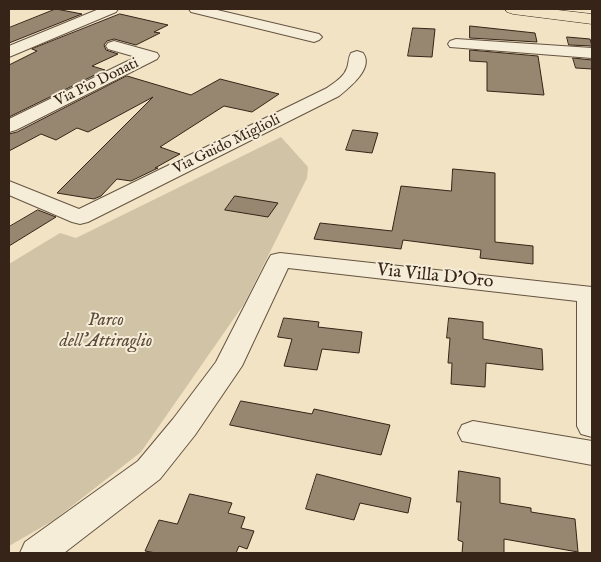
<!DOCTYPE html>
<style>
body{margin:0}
#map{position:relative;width:601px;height:562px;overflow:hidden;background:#f1e3c3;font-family:"IM FELL English",serif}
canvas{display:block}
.frame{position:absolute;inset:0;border:10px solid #352417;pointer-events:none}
</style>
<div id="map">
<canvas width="601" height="562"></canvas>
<div class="frame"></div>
</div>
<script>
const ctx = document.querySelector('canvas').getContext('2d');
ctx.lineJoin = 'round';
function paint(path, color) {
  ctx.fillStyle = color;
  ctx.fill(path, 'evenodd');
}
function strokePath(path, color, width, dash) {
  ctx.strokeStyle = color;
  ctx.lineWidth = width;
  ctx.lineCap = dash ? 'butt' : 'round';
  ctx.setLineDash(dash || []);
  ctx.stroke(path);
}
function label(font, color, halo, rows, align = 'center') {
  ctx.font = font + ' "IM FELL English",serif';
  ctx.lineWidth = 4;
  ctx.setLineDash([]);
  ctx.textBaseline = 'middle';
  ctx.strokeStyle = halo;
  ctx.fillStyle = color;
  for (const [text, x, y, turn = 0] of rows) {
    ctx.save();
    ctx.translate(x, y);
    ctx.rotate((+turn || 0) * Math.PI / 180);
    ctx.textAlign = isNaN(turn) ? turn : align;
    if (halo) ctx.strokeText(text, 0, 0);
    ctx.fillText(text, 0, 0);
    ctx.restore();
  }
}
const green = new Path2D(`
 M 281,137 L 308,167 L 307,178 L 244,304 L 141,452 L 54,520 L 9,546 L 9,264 L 60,233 L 76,238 Z`);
const building = new Path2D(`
 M 56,9 L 82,14 L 9,43 L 9,28 Z
 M 120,14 L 168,25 L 154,32 L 160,33 L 136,45 L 114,39 L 107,41 L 104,45 L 106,50 L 118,54 L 92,66 L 105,70 L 9,117 L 9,65 L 37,51 L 32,49 Z
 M 470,26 L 535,33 L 537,42 L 470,38 Z
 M 413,28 L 435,29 L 432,57 L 408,56 Z
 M 567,37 L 590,39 L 592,46 L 569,45 Z
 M 470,50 L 538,56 L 544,95 L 487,91 L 487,62 L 470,61 Z
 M 573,58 L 592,60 L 592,69 L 576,68 Z
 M 127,76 L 191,95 L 220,79 L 279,94 L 252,112 L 224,106 L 160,147 L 180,154 L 155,168 L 158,168 L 131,181 L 117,179 L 101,196 L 94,199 L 57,193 L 153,97 L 88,132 L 77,128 L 56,140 L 41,134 L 9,151 L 9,134 L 17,132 Z
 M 353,130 L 378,133 L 372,153 L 346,150 Z
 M 453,169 L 495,173 L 495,242 L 533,246 L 533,264 L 480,258 L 481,250 L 403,240 L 401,249 L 314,239 L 320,223 L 392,231 L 401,186 L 451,191 Z
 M 235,196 L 278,203 L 268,217 L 225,210 Z
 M 38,210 L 56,217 L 9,246 L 9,227 Z
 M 284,318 L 319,322 L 318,327 L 362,332 L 359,353 L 322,349 L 317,370 L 284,366 L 292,339 L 278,337 Z
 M 449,318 L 483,322 L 483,339 L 542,349 L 543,370 L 486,363 L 485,387 L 451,384 L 452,363 L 448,363 L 450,338 L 447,338 Z
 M 241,401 L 312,414 L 314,409 L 390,425 L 381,455 L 230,425 Z
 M 459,471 L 500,478 L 500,503 L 531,508 L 531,512 L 575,519 L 578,552 L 504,539 L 504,553 L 462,553 L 463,542 L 458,540 L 461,502 L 457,502 Z
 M 317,474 L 411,498 L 408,513 L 360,503 L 354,520 L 306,509 Z
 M 190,494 L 232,503 L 228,513 L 245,517 L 241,528 L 254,531 L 247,549 L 239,546 L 236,553 L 156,553 L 145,551 L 159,520 L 177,524 Z`);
const minor = new Path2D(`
 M 99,9 L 118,9 L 116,12 L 9,57 L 9,46 Z
 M 189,9 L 213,9 L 319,34 L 322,37 L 319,40 L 314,42 L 191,12 Z
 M 456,39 L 592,48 L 592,58 L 450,47 L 448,44 L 450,41 Z
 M 114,41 L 157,53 L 159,56 L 157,59 L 16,130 L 9,132 L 9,119 L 136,57 L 108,49 L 106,46 L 108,43 Z
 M 357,51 L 363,53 C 374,68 350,87 339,96 L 88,222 L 80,224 L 72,222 L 9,195 L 9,181 L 79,209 L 327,88 C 334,83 344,77 347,68 C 349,63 348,58 351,53 Z
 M 280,253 L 592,287 L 592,437 L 581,434 L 577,426 L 577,301 L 288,268 L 242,366 L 195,435 L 160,479 L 64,553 L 20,553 L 25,542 L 138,461 L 173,419 L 216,362 L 268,260 L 271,255 Z
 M 473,421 L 592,441 L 592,465 L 462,441 L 458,433 L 462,425 Z`);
const trunk = new Path2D(`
 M 505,9 L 549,9 L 592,14 L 592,24 L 513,14 L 507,12 Z`);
const farStreetnames = [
 ["Via Pio Donati",97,83,-26],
 ["Via Guido Miglioli",227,145,-26]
];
const streetNames = [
 ["Via Villa D'Oro",435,277,6]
];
const parkNames = [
 ["Parco",106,321],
 ["dell'Attiraglio",106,342]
];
paint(green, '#d1c3a6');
paint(building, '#978770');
strokePath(building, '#352417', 1);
strokePath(minor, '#645442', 2);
strokePath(trunk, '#352417', 1);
paint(minor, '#f6edd8');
paint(trunk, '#f1e3c3');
label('15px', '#352417', '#f6edd8', farStreetnames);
label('18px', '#352417', '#f6edd8', streetNames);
label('italic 18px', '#5c4c3b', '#f6edd8', parkNames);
</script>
